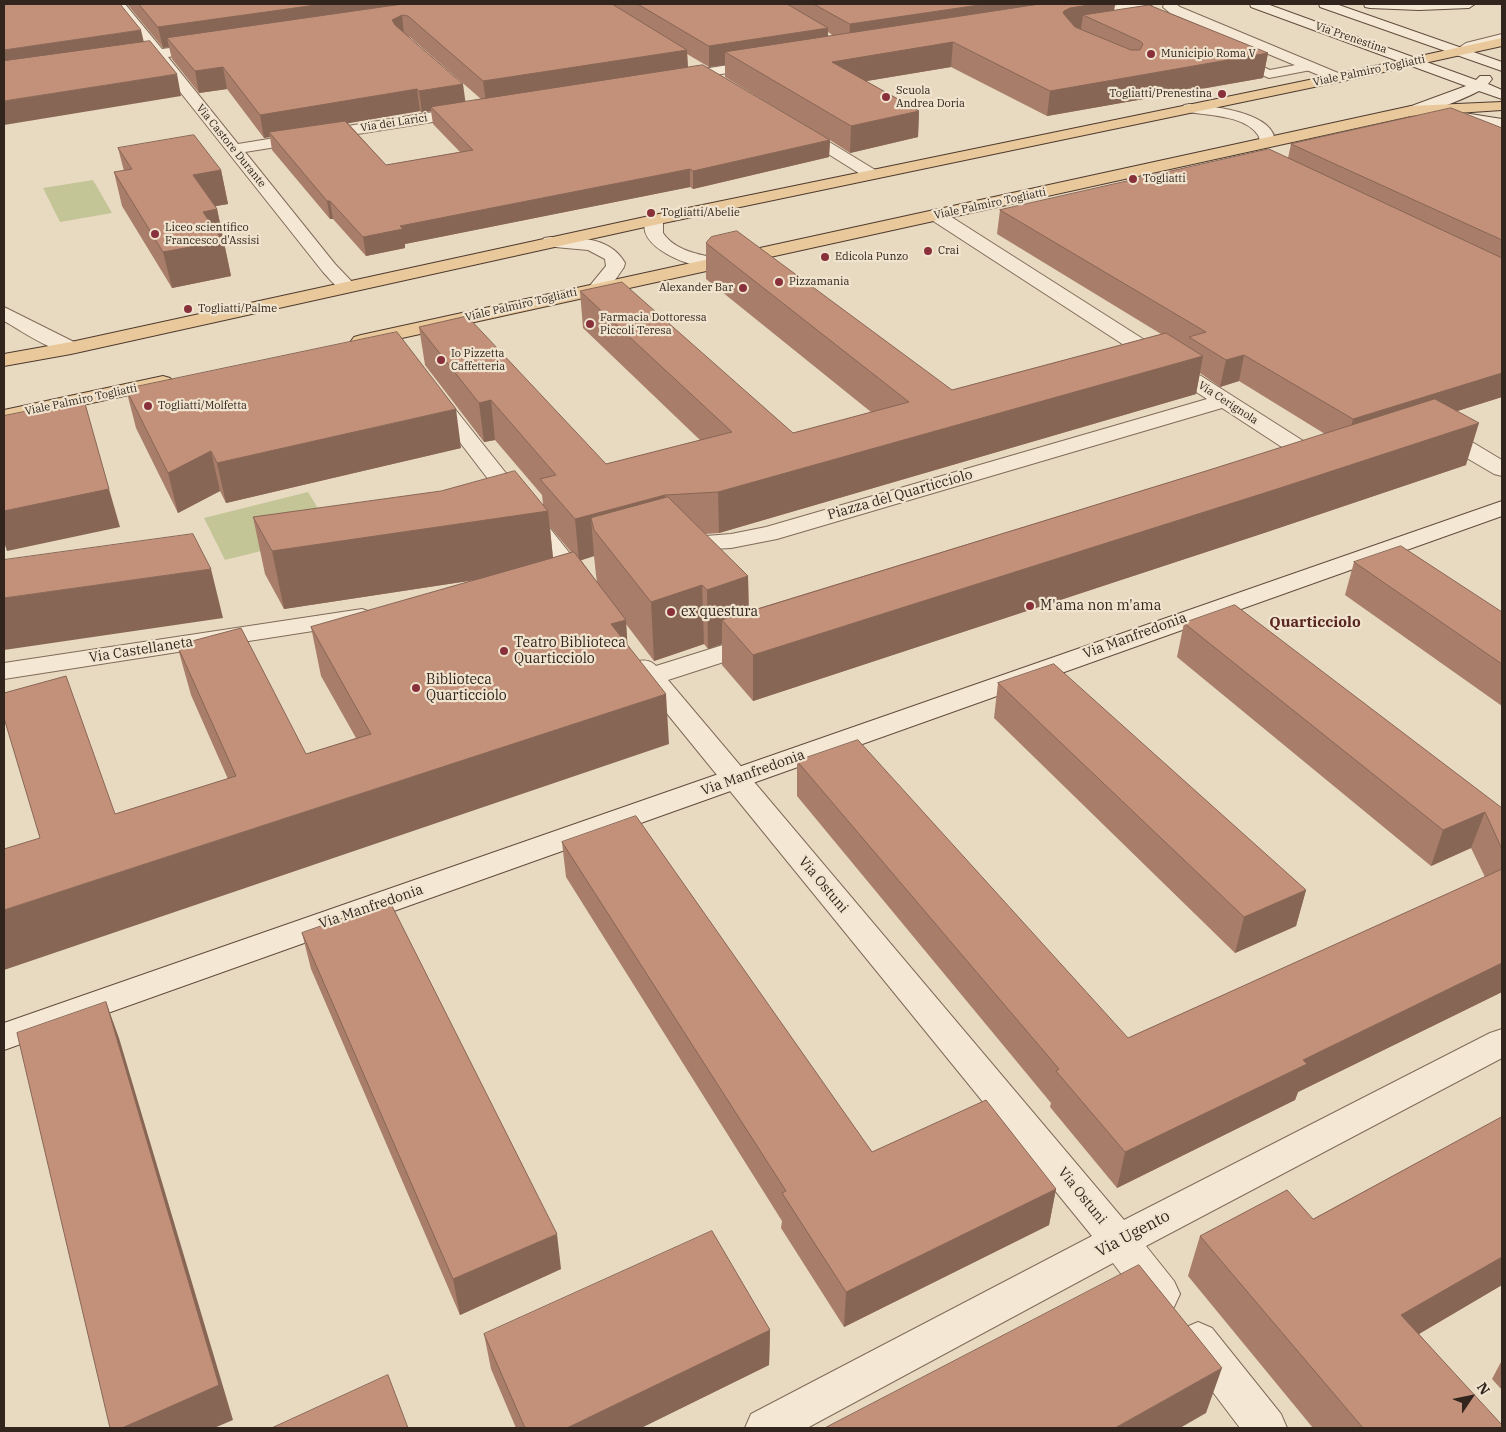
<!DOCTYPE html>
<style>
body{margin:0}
#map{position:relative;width:1506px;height:1432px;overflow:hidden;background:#e8d9c1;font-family:"IBM Plex Serif",serif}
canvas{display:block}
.frame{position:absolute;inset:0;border:5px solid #31251d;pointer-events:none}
.north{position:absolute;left:1446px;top:1372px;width:50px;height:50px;-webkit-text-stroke:4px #f1e4cf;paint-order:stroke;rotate:56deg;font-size:14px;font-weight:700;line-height:20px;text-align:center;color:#31251d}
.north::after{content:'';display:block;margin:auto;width:18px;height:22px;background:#31251d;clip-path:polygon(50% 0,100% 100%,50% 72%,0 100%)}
</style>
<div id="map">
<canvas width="1506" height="1432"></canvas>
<div class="frame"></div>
<div class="north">N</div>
</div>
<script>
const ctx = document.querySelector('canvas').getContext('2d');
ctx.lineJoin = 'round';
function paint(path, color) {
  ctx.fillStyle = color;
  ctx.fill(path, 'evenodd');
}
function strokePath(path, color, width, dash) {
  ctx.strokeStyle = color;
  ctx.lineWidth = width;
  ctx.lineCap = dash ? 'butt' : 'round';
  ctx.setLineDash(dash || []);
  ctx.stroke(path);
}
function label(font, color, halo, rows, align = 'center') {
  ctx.font = font + ' "IBM Plex Serif",serif';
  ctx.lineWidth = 4.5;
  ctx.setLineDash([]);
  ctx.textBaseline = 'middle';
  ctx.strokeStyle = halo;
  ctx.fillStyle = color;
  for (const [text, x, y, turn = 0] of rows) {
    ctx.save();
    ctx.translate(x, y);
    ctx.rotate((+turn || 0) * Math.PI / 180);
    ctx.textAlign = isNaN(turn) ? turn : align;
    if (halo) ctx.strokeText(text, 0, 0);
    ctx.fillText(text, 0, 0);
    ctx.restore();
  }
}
const green = new Path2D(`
 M 93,180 L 112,213 L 60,222 L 43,188 Z
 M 308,492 L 333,533 L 225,560 L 204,518 Z`);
const lane = new Path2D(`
 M 1502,34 L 1502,40 L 1474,47 L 1460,55 L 1454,51 L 1466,43 Z
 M 1236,55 L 1270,70 L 1311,62 L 1317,66 L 1311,70 L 1269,78 L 1232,62 L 1230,59 Z`);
const street = new Path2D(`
 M 112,4 L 125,4 L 162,49 L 207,43 L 212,44 L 214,47 L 212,50 L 168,57 L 238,144 L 470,106 L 475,108 L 478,111 L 475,114 L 470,116 L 245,152 L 335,264 L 356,286 L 354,290 C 339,294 332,281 323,272 L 154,59 L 124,63 L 119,62 L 117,59 L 119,56 L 149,51 Z
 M 1124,4 L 1153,4 L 1147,8 L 1078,19 L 1071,15 L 1078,11 Z
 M 1164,4 L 1176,4 L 1180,7 L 1343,75 L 1345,78 L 1343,81 L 1333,81 L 1170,13 L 1163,7 Z
 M 761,60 L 768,64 L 766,67 L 677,81 L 672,80 L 670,77 L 672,74 L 677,73 Z
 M 1189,104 C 1211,106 1275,112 1275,142 L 1273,145 L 1261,145 C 1259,141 1260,138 1258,135 C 1244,114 1205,116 1184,111 L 1182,108 L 1184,105 Z
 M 798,124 L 803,126 L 877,171 L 879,174 L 877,177 L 865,177 L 793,132 L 790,129 L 793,126 Z
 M 936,210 L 942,211 L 1330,458 L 1333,463 L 1330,468 L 1322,470 L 1314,468 L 1222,408 L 777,539 L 731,548 L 676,551 L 668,549 L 664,544 L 668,539 L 731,534 L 766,527 L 1207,399 L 930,219 L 927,215 L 930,211 Z
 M 654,215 L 660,216 L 663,220 L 663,233 C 675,251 699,254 718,259 L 721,263 L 718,267 C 698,272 628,246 648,216 Z
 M 550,237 C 578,238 610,236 625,263 L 624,267 C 616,279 606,296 590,292 L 588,288 L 606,266 L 605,259 L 588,250 L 544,246 L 541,242 L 544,238 Z
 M 4,307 L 78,344 L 81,348 L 78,352 C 58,357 22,331 4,321 Z
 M 436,392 L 443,394 L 591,580 L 594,585 L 591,590 L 582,592 L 573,590 L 426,398 L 429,394 Z
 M 1439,426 L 1447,427 L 1502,460 L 1502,476 L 1494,474 L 1431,437 L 1428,432 L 1431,427 Z
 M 362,609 L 371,612 L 375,617 L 371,622 L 4,679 L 4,663 Z
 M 758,634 L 767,636 L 771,642 L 767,648 L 668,680 L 1124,1220 L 1490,1033 L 1502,1029 L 1502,1058 L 1146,1246 L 1174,1281 L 1180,1294 L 1174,1307 L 1160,1312 L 1146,1307 L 1113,1263 L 807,1428 L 745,1428 L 751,1414 L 1092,1236 L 630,668 L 634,662 C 642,660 650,659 656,666 Z
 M 1198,1322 L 1212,1328 L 1281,1414 L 1287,1428 L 1240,1428 L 1184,1354 L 1178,1341 L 1184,1328 Z`);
const secondary = new Path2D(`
 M 1250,4 L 1267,4 L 1476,80 L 1480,76 L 1490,76 L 1492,79 L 1488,84 L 1502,90 L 1502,99 L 1479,91 C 1466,98 1419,118 1406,114 L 1403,111 L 1406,108 L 1466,86 L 1251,7 Z
 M 1319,4 L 1336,4 L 1502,62 L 1502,71 L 1320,7 Z
 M 1364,4 L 1475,4 L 1469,8 L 1419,10 L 1370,8 L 1365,7 Z
 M 1445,110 L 1502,119 L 1502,129 L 1440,118 L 1437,115 L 1440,112 Z
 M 1502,501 L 1502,516 L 4,1050 L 4,1023 Z`);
const primary = new Path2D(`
 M 1502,38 L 1502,46 L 1338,82 L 654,225 L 71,354 L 4,366 L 4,354 L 71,342 L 654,215 L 1338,74 Z
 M 1502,102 L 1502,110 L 1411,116 L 361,347 L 354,345 L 351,341 L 354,337 L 361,335 L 1411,106 Z
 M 163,376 L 170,378 L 173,382 L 170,386 L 4,422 L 4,410 Z`);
const wall = new Path2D(`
 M 127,4 L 1115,4 L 1114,10 L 1268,53 L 1263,78 L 1047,116 L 951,67 L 866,81 L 919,111 L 918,137 L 850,153 L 830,140 L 829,157 L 693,189 L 690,187 L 405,244 L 405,248 L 366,256 L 333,219 L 330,219 L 272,150 L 270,137 L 264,138 L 227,89 L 199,93 L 172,59 L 169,47 L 163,48 ZM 828,32 L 831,34 L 833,36 L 828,36 ZM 408,36 L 410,37 L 481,99 L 465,102 ZM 687,54 L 709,67 L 725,65 L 725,77 L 822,136 L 688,67 ZM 420,111 L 422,113 L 431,111 L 433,124 L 460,152 L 386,165 L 348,123 Z
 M 1502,128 L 1502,397 L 1457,411 L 1466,465 L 1267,532 L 753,701 L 722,665 L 722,644 L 708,649 L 704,644 L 654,661 L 626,624 L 627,645 L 669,744 L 115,814 L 228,779 L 191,695 L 177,645 L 306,754 L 356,738 L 321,676 L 311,627 L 475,580 L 284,609 L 265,574 L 253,517 L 543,504 L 542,495 L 495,440 L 484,442 L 425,365 L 419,327 L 606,464 L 700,440 L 583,328 L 580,291 L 793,433 L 871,412 L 706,279 L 706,243 L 952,390 L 1161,334 L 997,234 L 1000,210 L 1288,158 L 1291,144 ZM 1200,373 L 1220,387 L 1239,381 L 1325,434 L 1206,471 L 749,611 L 748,576 L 705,534 L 719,533 L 1196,394 ZM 550,527 L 571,552 L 553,558 ZM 594,556 L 596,575 L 597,582 L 581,560 Z
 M 118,148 L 221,170 L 228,204 L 215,206 L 217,209 L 231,276 L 172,288 L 122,206 L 114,172 L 124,171 Z
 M 126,389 L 461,448 L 226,503 L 220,491 L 178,513 L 136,428 Z
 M 1354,562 L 1502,612 L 1502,706 L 1345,595 Z
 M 1184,623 L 1502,808 L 1502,992 L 1298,1092 L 1295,1100 L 1117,1188 L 1050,1107 L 1051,1103 L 797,796 L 797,761 L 1128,1038 L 1485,877 L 1471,848 L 1431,866 L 1177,657 Z
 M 998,683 L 1306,890 L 1296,926 L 1235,953 L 994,718 Z
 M 562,842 L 872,1152 L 1056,1189 L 1049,1225 L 844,1327 L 781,1228 L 782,1221 L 566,877 Z
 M 302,933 L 561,1269 L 460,1315 L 311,969 Z
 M 1502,1117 L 1502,1285 L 1419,1334 L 1502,1428 L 1313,1428 L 1188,1276 L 1200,1236 L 1313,1219 Z
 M 770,1330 L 769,1365 L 641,1428 L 516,1428 L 491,1369 L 484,1334 Z
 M 1502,1360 L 1502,1390 L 1492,1379 Z`);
const shadedWall = new Path2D(`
 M 323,4 L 463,4 L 167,38 L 169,47 L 163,48 L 158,27 Z
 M 986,4 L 1115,4 L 1112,24 L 1083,15 L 1081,29 L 849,45 L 850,24 Z
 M 402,15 L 404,35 L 395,41 L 392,20 Z
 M 828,28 L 828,49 L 725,52 L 725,65 L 709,67 L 709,46 Z
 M 141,30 L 146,51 L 4,72 L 4,50 Z
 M 953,42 L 951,67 L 831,87 L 832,62 Z
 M 687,50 L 688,71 L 486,103 L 483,81 Z
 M 1268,53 L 1263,78 L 1047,116 L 1050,91 Z
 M 223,67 L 227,89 L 199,93 L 195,71 Z
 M 177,74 L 181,96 L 4,125 L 4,101 Z
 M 463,84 L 466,106 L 431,107 L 431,111 L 422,113 L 419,91 Z
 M 417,89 L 420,111 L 273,136 L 269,132 L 270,137 L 264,138 L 260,115 Z
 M 919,111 L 918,137 L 850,153 L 851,126 Z
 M 830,140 L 829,157 L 693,189 L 693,171 Z
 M 690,169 L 690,187 L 405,244 L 405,248 L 366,256 L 363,237 L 400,226 Z
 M 221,170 L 228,204 L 200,209 L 193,175 Z
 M 327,201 L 330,201 L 333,219 L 330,219 Z
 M 217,209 L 231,276 L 172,288 L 163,252 L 203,212 Z
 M 1244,355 L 1239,381 L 1220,387 L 1226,360 Z
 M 1203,356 L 1196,394 L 719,533 L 718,492 Z
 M 1502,373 L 1502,397 L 1346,446 L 1353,419 Z
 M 491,400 L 495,440 L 484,442 L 479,403 Z
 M 456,409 L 461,448 L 226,503 L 217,463 Z
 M 1479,423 L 1466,465 L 1267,532 L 753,701 L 753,655 Z
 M 94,437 L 120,527 L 7,551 L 4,542 L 4,511 Z
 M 211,451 L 220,491 L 178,513 L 168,473 Z
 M 665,495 L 666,536 L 591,518 L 594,556 L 579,561 L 575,519 Z
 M 548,511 L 554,568 L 284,609 L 272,551 Z
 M 211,569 L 223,618 L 4,650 L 4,598 Z
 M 748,576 L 749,635 L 722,620 L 722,644 L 708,649 L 707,590 Z
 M 702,585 L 704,644 L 654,661 L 651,602 Z
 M 626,620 L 629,669 L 611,624 Z
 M 666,694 L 669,744 L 4,970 L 4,910 Z
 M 1485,812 L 1471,848 L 1431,866 L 1443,830 Z
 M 1306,890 L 1296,926 L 1235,953 L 1244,917 Z
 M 1502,963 L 1502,992 L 1298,1092 L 1295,1100 L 1117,1188 L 1125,1152 L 1303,1060 Z
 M 106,1002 L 119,1038 L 233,1420 L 214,1428 L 122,1428 Z
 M 1056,1189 L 1049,1225 L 844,1327 L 846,1292 Z
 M 557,1234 L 561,1269 L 460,1315 L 453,1279 Z
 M 1502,1257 L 1502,1285 L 1383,1355 L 1401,1315 Z
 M 770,1330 L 769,1365 L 641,1428 L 567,1428 Z
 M 1222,1368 L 1206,1413 L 1180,1428 L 1115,1428 Z`);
const building = new Path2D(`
 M 4,4 L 120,4 L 141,30 L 4,50 Z
 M 139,4 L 323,4 L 158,27 Z
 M 403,4 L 612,4 L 687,50 L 483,81 L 408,16 L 402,15 L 392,20 L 395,25 L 463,84 L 419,91 L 417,89 L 260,115 L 223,67 L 195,71 L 167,38 Z
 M 638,4 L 787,4 L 828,28 L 709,46 Z
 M 814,4 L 986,4 L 850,24 Z
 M 1040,4 L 1095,4 L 1070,8 L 1064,11 L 1063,13 L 1075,27 L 1131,50 L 1140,50 L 1143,44 L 1140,41 L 1083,15 L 1149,5 L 1268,53 L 1050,91 L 953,42 L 832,62 L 919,111 L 851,126 L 725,52 Z
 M 150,41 L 177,74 L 4,101 L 4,61 Z
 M 703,65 L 830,140 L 693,171 L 690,169 L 400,226 L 403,229 L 363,237 L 330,201 L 327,201 L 269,132 L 345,121 L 386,165 L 473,150 L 431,107 Z
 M 1451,108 L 1502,128 L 1502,240 L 1291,144 Z
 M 194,135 L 221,170 L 193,175 L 217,209 L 203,212 L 223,241 L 163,252 L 114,172 L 132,169 L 118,148 Z
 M 1269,149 L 1502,258 L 1502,373 L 1353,419 L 1244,355 L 1226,360 L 1189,337 L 1206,332 L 1000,210 Z
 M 737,231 L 952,390 L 1166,333 L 1203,356 L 718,492 L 665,495 L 575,519 L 540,479 L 556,475 L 491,400 L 479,403 L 419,327 L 467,316 L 606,464 L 732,432 L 580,291 L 622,282 L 793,433 L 909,402 L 706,243 L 711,237 Z
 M 397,332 L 456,409 L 217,463 L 211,451 L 168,473 L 126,389 Z
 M 1435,399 L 1479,423 L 1277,489 L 753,655 L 722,620 L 1206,471 Z
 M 84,400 L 109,489 L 4,511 L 4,416 Z
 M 515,471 L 548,511 L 272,551 L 253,517 L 441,491 Z
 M 668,497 L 748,576 L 707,590 L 702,585 L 651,602 L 594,530 L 591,518 Z
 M 193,534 L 211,569 L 4,598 L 4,560 Z
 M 1401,546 L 1502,612 L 1502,664 L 1354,562 Z
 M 574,552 L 626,620 L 611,624 L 666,694 L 4,910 L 4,849 L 40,838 L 4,718 L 4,693 L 66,676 L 115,814 L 236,776 L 177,645 L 241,628 L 306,754 L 371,734 L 311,627 Z
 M 1235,605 L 1502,808 L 1502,849 L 1485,812 L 1443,830 L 1184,623 Z
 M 1054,664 L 1306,890 L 1244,917 L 998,683 Z
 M 858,740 L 1128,1038 L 1502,869 L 1502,963 L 1303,1060 L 1307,1064 L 1125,1152 L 1056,1071 L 1059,1069 L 797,761 Z
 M 636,816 L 872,1152 L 986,1100 L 1056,1189 L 846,1292 L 782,1193 L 786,1191 L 562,842 Z
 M 390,902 L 557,1234 L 453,1279 L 302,933 Z
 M 106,1002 L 219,1385 L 122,1428 L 110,1428 L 17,1033 Z
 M 1502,1117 L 1502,1257 L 1401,1315 L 1502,1425 L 1502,1428 L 1363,1428 L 1200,1236 L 1287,1190 L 1313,1219 Z
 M 712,1231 L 770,1330 L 567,1428 L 525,1428 L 484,1334 Z
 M 1139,1265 L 1222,1368 L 1115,1428 L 825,1428 Z
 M 388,1375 L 408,1428 L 272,1428 Z`);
const markers = [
 [1151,54,5,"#88313a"],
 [1222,94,5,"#88313a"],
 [886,97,5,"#88313a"],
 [1133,179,5,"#88313a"],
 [651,213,5,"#88313a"],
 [155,234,5,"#88313a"],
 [928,251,5,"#88313a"],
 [825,257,5,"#88313a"],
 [779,282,5,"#88313a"],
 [743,288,5,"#88313a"],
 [188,309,5,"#88313a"],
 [590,324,5,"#88313a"],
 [441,360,5,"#88313a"],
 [148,406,5,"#88313a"],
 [1030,606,5,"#88313a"],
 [671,612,5,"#88313a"],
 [504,651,5,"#88313a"],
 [416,688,5,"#88313a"]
];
const farStreetnames = [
 ["Via Prenestina",1351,38,19],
 ["Viale Palmiro Togliatti",1369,71,-12],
 ["Via dei Larici",394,123,-9],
 ["Via Castore Durante",231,146,51],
 ["Viale Palmiro Togliatti",990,204,-12],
 ["Viale Palmiro Togliatti",521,305,-13],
 ["Viale Palmiro Togliatti",81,400,-12],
 ["Via Cerignola",1228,403,33]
];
const farPoinames = [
 ["Municipio Roma V",1161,54],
 ["Scuola",896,91],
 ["Andrea Doria",896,104],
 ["Togliatti/Prenestina",1212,94,"right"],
 ["Togliatti",1143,179],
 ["Togliatti/Abelie",661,213],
 ["Liceo scientifico",165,228],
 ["Francesco d'Assisi",165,241],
 ["Crai",938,251],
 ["Edicola Punzo",835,257],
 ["Pizzamania",789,282],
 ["Alexander Bar",733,288,"right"],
 ["Togliatti/Palme",198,309],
 ["Farmacia Dottoressa",600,318],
 ["Piccoli Teresa",600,331],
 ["Io Pizzetta",451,354],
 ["Caffetteria",451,367],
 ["Togliatti/Molfetta",158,406]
];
const streetNames = [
 ["Piazza del Quarticciolo",900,495,-16],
 ["Via Manfredonia",1135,636,-20],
 ["Via Castellaneta",141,650,-9],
 ["Via Manfredonia",753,773,-20],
 ["Via Ostuni",823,885,50],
 ["Via Manfredonia",371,907,-19],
 ["Via Ostuni",1082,1196,51]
];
const poiNames = [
 ["M'ama non m'ama",1040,606],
 ["ex questura",681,612],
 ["Teatro Biblioteca",514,643],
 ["Quarticciolo",514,659],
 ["Biblioteca",426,680],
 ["Quarticciolo",426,696]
];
const neighbourhoodNames = [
 ["Quarticciolo",1315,623]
];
const nearStreetnames = [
 ["Via Ugento",1133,1234,-28]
];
paint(green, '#c4c596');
strokePath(lane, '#806b5a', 2);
strokePath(street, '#806b5a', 2);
strokePath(secondary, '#624c3e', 2);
strokePath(primary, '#4e3a2e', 2);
paint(lane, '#f4e7d3');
paint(street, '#f4e7d3');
paint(secondary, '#f4e7d3');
paint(primary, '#e9c99b');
paint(wall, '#a87d69');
paint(shadedWall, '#865');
paint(building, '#c3917a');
strokePath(building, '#865', 1);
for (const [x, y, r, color] of markers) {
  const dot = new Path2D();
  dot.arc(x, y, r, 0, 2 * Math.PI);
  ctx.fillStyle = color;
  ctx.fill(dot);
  strokePath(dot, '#f1e4cf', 2);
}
label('11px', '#31251d', '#f1e4cf', farStreetnames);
label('11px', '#31251d', '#f1e4cf', farPoinames, 'left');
label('14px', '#31251d', '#f1e4cf', streetNames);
label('14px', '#31251d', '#f1e4cf', poiNames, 'left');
label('bold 15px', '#592721', '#f1e4cf', neighbourhoodNames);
label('16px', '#31251d', '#f1e4cf', nearStreetnames);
</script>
